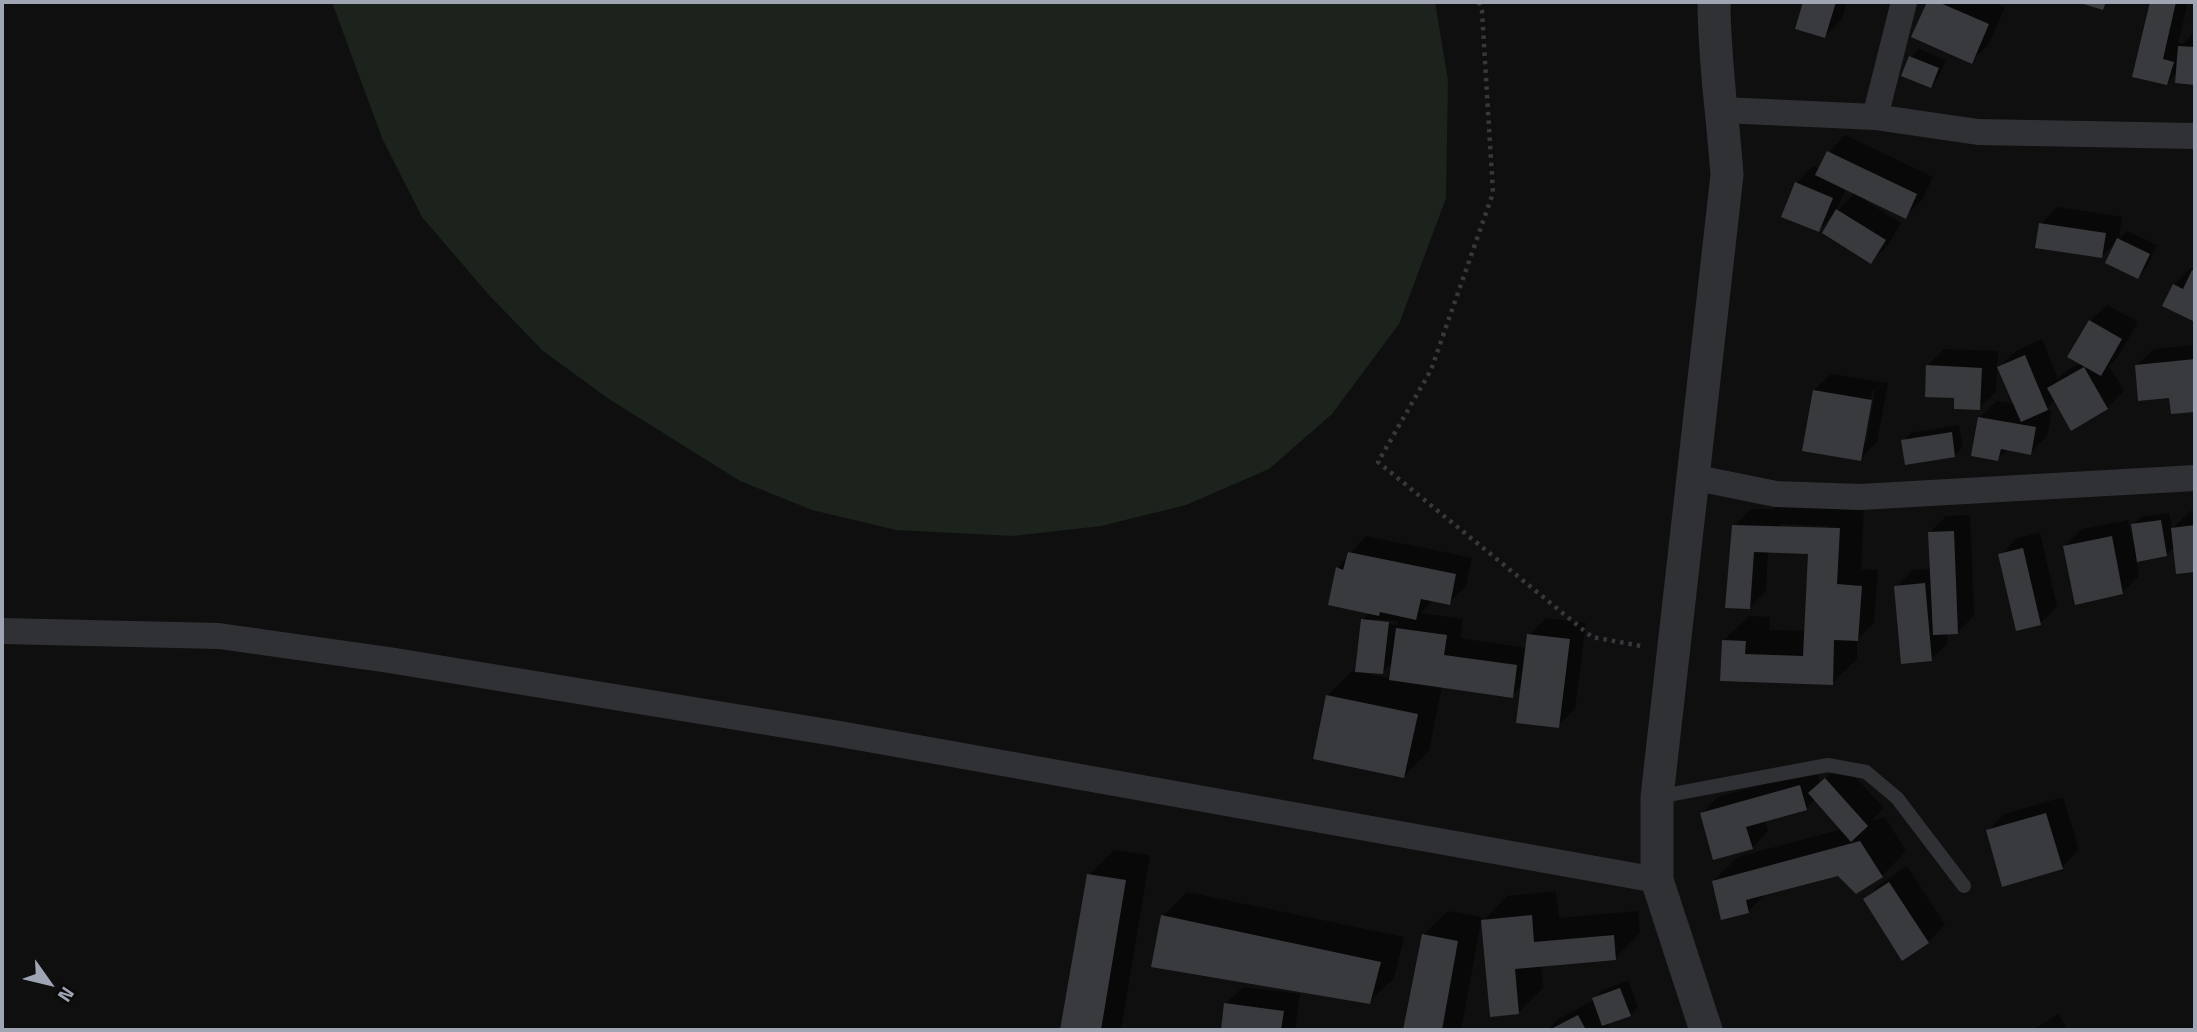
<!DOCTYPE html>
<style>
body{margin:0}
#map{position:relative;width:2197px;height:1032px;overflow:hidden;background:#0f0f10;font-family:"Titillium Web",sans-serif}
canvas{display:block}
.frame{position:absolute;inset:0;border:4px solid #9fa5b2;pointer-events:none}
.north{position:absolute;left:14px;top:948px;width:70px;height:70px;-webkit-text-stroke:5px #0a0a0b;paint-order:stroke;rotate:124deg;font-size:19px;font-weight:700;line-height:28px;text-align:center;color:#9fa5b2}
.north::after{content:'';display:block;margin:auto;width:24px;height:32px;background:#9fa5b2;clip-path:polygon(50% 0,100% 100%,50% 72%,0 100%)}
</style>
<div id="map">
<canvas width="2197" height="1032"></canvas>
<div class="frame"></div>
<div class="north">N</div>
</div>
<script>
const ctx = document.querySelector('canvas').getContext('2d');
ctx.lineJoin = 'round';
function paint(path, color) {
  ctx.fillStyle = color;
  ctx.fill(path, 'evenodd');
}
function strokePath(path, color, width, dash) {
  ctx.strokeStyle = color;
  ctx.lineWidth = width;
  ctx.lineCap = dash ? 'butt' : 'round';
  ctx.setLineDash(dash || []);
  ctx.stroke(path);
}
const green = new Path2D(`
 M 332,2 L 1435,2 L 1448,80 L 1446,198 L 1399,324 L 1332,414 L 1269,469 L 1186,505 L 1101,526 L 1013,536 L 896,530 L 812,510 L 740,481 L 609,399 L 543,351 L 488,294 L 422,217 L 382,138 Z`);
const shadow = new Path2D(`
 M 1805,2 L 1847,2 L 1842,19 L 1825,36 L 1797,28 Z
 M 1929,2 L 1992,2 L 2005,7 L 1988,45 L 1971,61 L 1914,36 Z
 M 2152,2 L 2188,2 L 2178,43 L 2183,44 L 2195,31 L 2195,83 L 2177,82 L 2178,72 L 2167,83 L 2134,76 Z
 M 1919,49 L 1946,60 L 1938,78 L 1930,86 L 1911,57 Z
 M 1845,135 L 1933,177 L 1922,200 L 1905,217 L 1867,198 L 1866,201 L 1901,223 L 1888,245 L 1871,261 L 1832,216 L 1819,230 L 1796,183 L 1813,166 L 1820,169 L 1829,152 ZM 1846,188 L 1855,193 L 1836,212 Z
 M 2057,207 L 2122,217 L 2119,239 L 2127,231 L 2157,245 L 2146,268 L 2138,277 L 2118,240 L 2102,256 L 2041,224 Z
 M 2191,268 L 2195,269 L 2195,320 L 2164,305 L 2174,285 Z
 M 2107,305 L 2138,322 L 2117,358 L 2109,366 L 2124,391 L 2107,408 L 2055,400 L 2046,410 L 2052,411 L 2047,436 L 2030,453 L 2008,449 L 1997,459 L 1980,417 L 1997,401 L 2015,404 L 1999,367 L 2016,351 L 2042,339 L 2058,379 L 2066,371 L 2081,363 L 2090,321 Z
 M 2195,345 L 2195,410 L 2172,412 L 2171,396 L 2137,365 L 2154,349 Z
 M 1944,349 L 1998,351 L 1996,392 L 1979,408 L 1956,396 L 1927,366 Z
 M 1831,374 L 1888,383 L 1877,442 L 1860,459 L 1814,390 ZM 1872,391 L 1875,391 L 1866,442 L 1862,442 Z
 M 1959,425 L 1963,447 L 1955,455 L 1903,441 L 1911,433 Z
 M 1781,501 L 1864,504 L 1861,569 L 1878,570 L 1874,623 L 1857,639 L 1857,659 L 1832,683 L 1722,679 L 1724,640 L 1749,616 L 1770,617 L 1769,630 L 1806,631 L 1810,552 L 1768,551 L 1766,591 L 1749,608 L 1734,526 L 1751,509 L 1773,509 ZM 1780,524 L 1828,526 L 1828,529 L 1780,528 Z
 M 2190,511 L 2195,511 L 2195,570 L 2178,572 L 2175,546 L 2166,555 L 2136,560 L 2139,576 L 2122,593 L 2065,546 L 2082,529 L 2128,520 L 2133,543 L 2136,543 L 2133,525 L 2141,517 L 2169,513 L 2172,529 Z
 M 1970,515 L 1974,615 L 1958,632 L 1947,633 L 1948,643 L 1931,659 L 1896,587 L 1913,570 L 1931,569 L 1929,533 L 1946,516 Z
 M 2040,533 L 2057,607 L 2040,623 L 2000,555 L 2017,538 Z
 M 1366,536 L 1472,558 L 1466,586 L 1449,603 L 1433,600 L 1421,613 L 1463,619 L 1460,638 L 1527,648 L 1529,635 L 1546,618 L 1586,623 L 1575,709 L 1558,726 L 1522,685 L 1512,696 L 1442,686 L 1429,751 L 1404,776 L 1328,695 L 1352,671 L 1356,672 L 1362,620 L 1370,612 L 1338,568 ZM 1375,619 L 1398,621 L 1398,625 L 1375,622 ZM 1393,662 L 1391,679 L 1363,673 L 1364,671 L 1383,672 Z
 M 1842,763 L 1884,808 L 1871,821 L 1885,817 L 1906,851 L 1882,876 L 1838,874 L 1767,892 L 1748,912 L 1713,881 L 1738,857 L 1842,829 L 1815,799 L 1806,809 L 1765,820 L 1768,831 L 1752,848 L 1702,813 L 1718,797 L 1816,770 L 1820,783 Z
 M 2063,797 L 2079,850 L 2062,867 L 1988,831 L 2004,814 Z
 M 1114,850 L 1150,855 L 1121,1030 L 1062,1030 L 1089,875 Z
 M 1907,866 L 1945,925 L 1928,942 L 1865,899 L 1882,883 Z
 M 1556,891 L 1559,918 L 1638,911 L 1640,933 L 1615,958 L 1541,965 L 1543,988 L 1518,1013 L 1483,921 L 1507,896 Z
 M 1187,892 L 1404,937 L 1394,978 L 1369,1002 L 1163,916 Z
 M 1448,911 L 1482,917 L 1461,1030 L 1405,1030 L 1423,935 Z
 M 1628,981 L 1638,1007 L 1630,1015 L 1607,1023 L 1611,1030 L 1547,1030 L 1557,1020 L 1594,1000 L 1602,990 Z
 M 1243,987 L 1300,994 L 1295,1030 L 1223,1030 L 1226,1003 Z
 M 2058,1014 L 2068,1030 L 2033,1030 Z`);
const building = new Path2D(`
 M 1803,2 L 1836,2 L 1825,38 L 1795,29 Z
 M 1927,2 L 1938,2 L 1989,24 L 1972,64 L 1911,37 Z
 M 2077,2 L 2106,2 L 2103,10 Z
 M 2150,2 L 2176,2 L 2163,59 L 2174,62 L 2167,85 L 2132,77 Z
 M 2178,46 L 2195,47 L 2195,85 L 2175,83 Z
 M 1909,56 L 1939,68 L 1931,88 L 1901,76 Z
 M 1827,151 L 1917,194 L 1906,219 L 1815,175 Z
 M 1795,182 L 1833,198 L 1819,232 L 1781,217 Z
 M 1836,209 L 1886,240 L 1871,264 L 1822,233 Z
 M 2039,223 L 2106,233 L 2102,258 L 2035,248 Z
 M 2117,238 L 2150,254 L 2138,279 L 2105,263 Z
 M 2192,270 L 2195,271 L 2195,322 L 2162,306 L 2173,284 L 2183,289 Z
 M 2089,320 L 2122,339 L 2101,376 L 2067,357 Z
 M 2025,355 L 2048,410 L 2021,422 L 1997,367 Z
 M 2195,359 L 2195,412 L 2171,414 L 2169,398 L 2138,401 L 2135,365 Z
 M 1926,365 L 1982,368 L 1980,410 L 1954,409 L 1954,398 L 1925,397 Z
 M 2084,367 L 2108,409 L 2071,431 L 2047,388 Z
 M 1813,390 L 1872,400 L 1861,461 L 1802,451 Z
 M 1978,417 L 2036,427 L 2031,455 L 2001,449 L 1998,461 L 1971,456 Z
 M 1952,432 L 1955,457 L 1905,465 L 1901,440 Z
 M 2161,520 L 2167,556 L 2137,562 L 2131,524 Z
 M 1732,525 L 1840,528 L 1837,584 L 1862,586 L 1858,641 L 1834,640 L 1833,685 L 1720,681 L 1722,640 L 1746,641 L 1745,654 L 1803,656 L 1808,554 L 1754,552 L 1750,609 L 1725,608 Z
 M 2195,525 L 2195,572 L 2176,574 L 2171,528 Z
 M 1954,531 L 1958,634 L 1933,635 L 1928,532 Z
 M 2112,536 L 2123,594 L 2075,605 L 2063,546 Z
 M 2023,548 L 2041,625 L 2016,631 L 1998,554 Z
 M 1348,552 L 1456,574 L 1450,605 L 1421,599 L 1416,620 L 1380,612 L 1379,616 L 1328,605 L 1336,567 L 1343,570 Z
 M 1925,583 L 1932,661 L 1901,664 L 1894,586 Z
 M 1361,619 L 1389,622 L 1383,674 L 1355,672 Z
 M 1396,628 L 1447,635 L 1444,655 L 1517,665 L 1513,698 L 1389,680 Z
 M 1527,634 L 1570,639 L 1559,728 L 1516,723 Z
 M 1326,695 L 1418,714 L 1404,778 L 1313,759 Z
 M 1825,778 L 1868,826 L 1851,842 L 1808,793 Z
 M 1800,785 L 1807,810 L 1746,827 L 1753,849 L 1713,860 L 1700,813 Z
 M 2046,813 L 2063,869 L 2002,887 L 1986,830 Z
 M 1860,841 L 1883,877 L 1856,894 L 1838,876 L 1746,900 L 1749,913 L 1721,920 L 1712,881 Z
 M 1087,874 L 1126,880 L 1101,1030 L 1060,1030 Z
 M 1889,882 L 1929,943 L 1902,961 L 1863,899 Z
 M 1161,915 L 1381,962 L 1370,1004 L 1151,967 Z
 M 1532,915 L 1534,942 L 1614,935 L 1616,960 L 1515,969 L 1519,1014 L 1490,1017 L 1481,920 Z
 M 1422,934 L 1458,941 L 1442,1030 L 1403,1030 Z
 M 1620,988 L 1631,1016 L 1602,1026 L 1592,998 Z
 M 1224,1003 L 1284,1011 L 1281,1030 L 1221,1030 Z
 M 1578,1015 L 1586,1030 L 1549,1030 Z`);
const path = new Path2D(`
 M 1479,2 L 1482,11 L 1493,193 L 1431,370 L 1378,462 L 1592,637 L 1641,646`);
const service = new Path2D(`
 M 1657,797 L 1828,765 L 1866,772 L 1897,798 L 1964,886`);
const minor = new Path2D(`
 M 1723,110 L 1875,117 L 1978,132 L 2195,136
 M 1875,117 L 1904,2
 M 1692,477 L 1776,494 L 1860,497 L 2195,478
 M 2,631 L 219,636 L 389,660 L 840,734 L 1657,880`);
const tertiary = new Path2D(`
 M 1706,1030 L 1657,880 L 1657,797 L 1727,175 C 1723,117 1714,60 1714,2`);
paint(green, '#1b231c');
paint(shadow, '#0007');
paint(building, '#383a3e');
strokePath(path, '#36383c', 4.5, [3.5, 5]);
strokePath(service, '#303135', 14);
strokePath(minor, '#303135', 26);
strokePath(tertiary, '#303135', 33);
</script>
